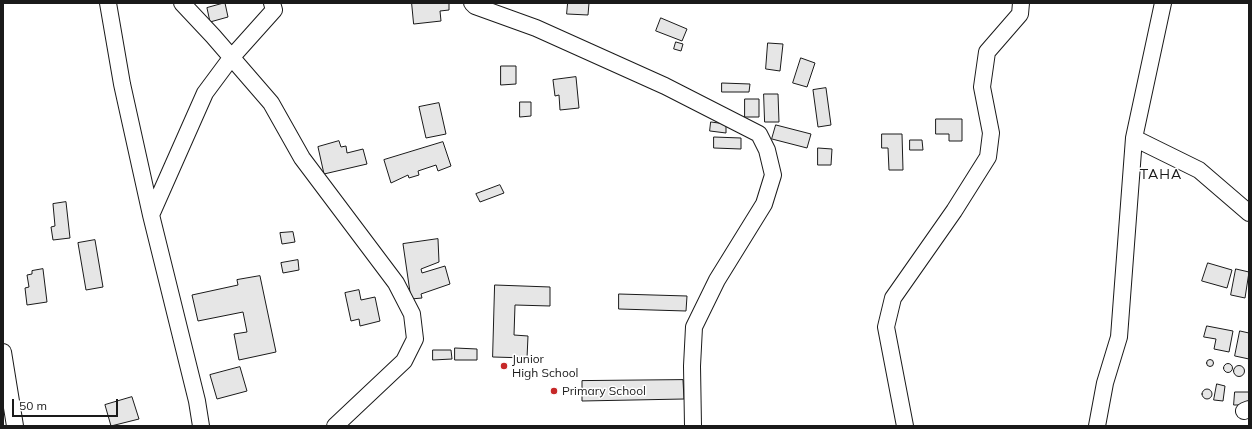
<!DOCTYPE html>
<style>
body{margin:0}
#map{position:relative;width:1252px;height:429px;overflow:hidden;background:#fff;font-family:Mulish,sans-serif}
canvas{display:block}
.frame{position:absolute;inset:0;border:4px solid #1a1a1a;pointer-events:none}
.scale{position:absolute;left:12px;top:399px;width:106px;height:18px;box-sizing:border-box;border:2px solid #1a1a1a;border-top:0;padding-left:5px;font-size:12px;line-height:14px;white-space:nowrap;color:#1a1a1a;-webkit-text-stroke:3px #fff;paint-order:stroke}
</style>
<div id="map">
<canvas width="1252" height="429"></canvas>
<div class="frame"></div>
<div class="scale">50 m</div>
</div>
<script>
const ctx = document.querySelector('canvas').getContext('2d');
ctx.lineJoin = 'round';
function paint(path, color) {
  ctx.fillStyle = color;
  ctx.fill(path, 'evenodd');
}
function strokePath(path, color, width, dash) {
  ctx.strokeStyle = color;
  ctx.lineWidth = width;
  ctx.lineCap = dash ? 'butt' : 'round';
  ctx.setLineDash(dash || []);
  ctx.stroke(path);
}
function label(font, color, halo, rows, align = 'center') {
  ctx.font = font + ' Mulish,sans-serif';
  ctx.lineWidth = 3;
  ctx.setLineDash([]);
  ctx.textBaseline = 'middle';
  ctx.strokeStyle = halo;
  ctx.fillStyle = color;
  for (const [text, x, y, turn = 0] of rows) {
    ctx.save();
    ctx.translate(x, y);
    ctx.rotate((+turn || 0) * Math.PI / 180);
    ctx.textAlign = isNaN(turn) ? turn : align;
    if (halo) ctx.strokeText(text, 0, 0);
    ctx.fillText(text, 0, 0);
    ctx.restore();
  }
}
const building = new Path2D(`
 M 225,3 L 228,17 L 210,22 L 207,8 Z
 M 412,3 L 449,3 L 449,10 L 440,11 L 441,21 L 414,24 Z
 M 568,3 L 589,3 L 588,15 L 567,14 Z
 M 661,18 L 687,29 L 682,41 L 656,31 Z
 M 676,42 L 683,44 L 681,51 L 674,49 Z
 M 768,43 L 783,44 L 780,71 L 766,69 Z
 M 801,58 L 815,63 L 807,87 L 793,83 Z
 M 501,66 L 516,66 L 516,84 L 501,85 Z
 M 576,77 L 579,108 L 560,110 L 559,95 L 555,96 L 553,80 Z
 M 722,83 L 750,84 L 749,92 L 722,92 Z
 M 826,88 L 831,125 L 818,127 L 813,90 Z
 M 764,94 L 778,94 L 779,122 L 765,122 Z
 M 745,99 L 759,99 L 759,117 L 745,117 Z
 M 520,102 L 531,102 L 531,116 L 520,117 Z
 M 439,103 L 446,134 L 426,138 L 419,107 Z
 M 936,119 L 962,119 L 962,141 L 949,141 L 949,134 L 936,134 Z
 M 711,122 L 726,124 L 726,133 L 710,131 Z
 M 776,125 L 811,134 L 807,148 L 772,139 Z
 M 882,134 L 902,134 L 903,170 L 889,170 L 888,148 L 882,148 Z
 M 714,137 L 741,138 L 741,149 L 714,148 Z
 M 910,140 L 922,140 L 923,150 L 910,150 Z
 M 339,141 L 341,147 L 346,146 L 347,153 L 363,149 L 367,164 L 324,174 L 318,147 Z
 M 443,142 L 451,166 L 438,171 L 436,165 L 418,171 L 419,175 L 409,178 L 408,175 L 391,183 L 384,160 Z
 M 818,148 L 832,149 L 831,165 L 818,165 Z
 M 500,185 L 504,193 L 480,202 L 476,194 Z
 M 66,202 L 70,238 L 53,240 L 51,227 L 55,226 L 53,204 Z
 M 293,232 L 295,242 L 282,244 L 280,233 Z
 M 438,239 L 439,262 L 421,269 L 422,273 L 445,266 L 450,284 L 421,294 L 422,298 L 411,299 L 403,244 Z
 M 95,240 L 103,287 L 86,290 L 78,243 Z
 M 298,260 L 299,270 L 283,273 L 281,263 Z
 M 1208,263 L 1232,270 L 1227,288 L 1202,281 Z
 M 43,269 L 47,302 L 27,305 L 25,288 L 29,287 L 27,275 L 32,274 L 32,271 Z
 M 1236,269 L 1249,272 L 1245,298 L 1231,295 Z
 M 260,276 L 276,352 L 239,360 L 234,334 L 247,332 L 243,312 L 198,321 L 192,295 L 238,285 L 237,280 Z
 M 495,285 L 550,287 L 550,306 L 515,305 L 514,335 L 528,336 L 527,358 L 493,357 Z
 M 359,290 L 361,300 L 375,297 L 380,321 L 360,326 L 359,319 L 351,321 L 345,293 Z
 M 619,294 L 687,296 L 686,311 L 619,309 Z
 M 1207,326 L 1233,331 L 1229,352 L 1214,349 L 1216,339 L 1204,337 Z
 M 1240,331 L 1249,333 L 1249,359 L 1235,356 Z
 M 455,348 L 477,349 L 477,360 L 455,360 Z
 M 433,350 L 451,350 L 452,359 L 433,360 Z
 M1206.5 363a3.5 3.5 0 1 1 7 0a3.5 3.5 0 1 1-7 0Z
 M1223.5 368a4.5 4.5 0 1 1 9 0a4.5 4.5 0 1 1-9 0Z
 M1233.5 371a5.5 5.5 0 1 1 11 0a5.5 5.5 0 1 1-11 0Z
 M 240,367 L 247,391 L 217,399 L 210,375 Z
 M 683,380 L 684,399 L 582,401 L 582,381 Z
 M 1217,384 L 1225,386 L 1223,401 L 1214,400 Z
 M1202 394a5 5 0 1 1 10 0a5 5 0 1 1-10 0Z
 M 1235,392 L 1249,392 L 1249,405 L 1234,405 Z
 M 132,397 L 139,419 L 111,426 L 105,405 Z`);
const minor = new Path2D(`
 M 108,3 L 122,84 L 151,215 L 197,401 L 201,426
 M 182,3 L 213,36 L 271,103 L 302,158 L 396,283 L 412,314 L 415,339 L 404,361 L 335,426
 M 472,3 L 475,6 L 536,28 L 665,86 L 759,134 L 767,150 L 773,175 L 764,204 L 717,280 L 694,327 L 692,366 L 693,426
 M 1134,138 L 1199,170 L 1249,213
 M 151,215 L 205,93 L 231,58 L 274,10 L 272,3
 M 3,352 L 15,426
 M 1244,411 L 1249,409
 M 905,426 L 886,327 L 893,298 L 954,211 L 988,157 L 991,133 L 982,87 L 987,52 L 1020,14 L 1021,3
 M 1097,426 L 1105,383 L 1119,337 L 1134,138 L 1163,3`);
const markers = [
 [504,366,4,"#c62828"],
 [554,391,4,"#c62828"]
];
const poiNames = [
 ["Junior",512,359],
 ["High School",512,373],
 ["Primary School",562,391]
];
const quarterNames = [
 ["TAHA",1161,175]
];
paint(building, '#e6e6e6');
strokePath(building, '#1a1a1a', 1);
strokePath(minor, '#1a1a1a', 18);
strokePath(minor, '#fff', 16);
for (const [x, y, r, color] of markers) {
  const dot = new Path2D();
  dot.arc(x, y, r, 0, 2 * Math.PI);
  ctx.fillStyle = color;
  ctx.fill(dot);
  strokePath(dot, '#fff', 1.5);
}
label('12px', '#1a1a1a', '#fff', poiNames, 'left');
ctx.letterSpacing = '1px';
label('14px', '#1a1a1a', '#fff', quarterNames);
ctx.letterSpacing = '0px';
</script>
